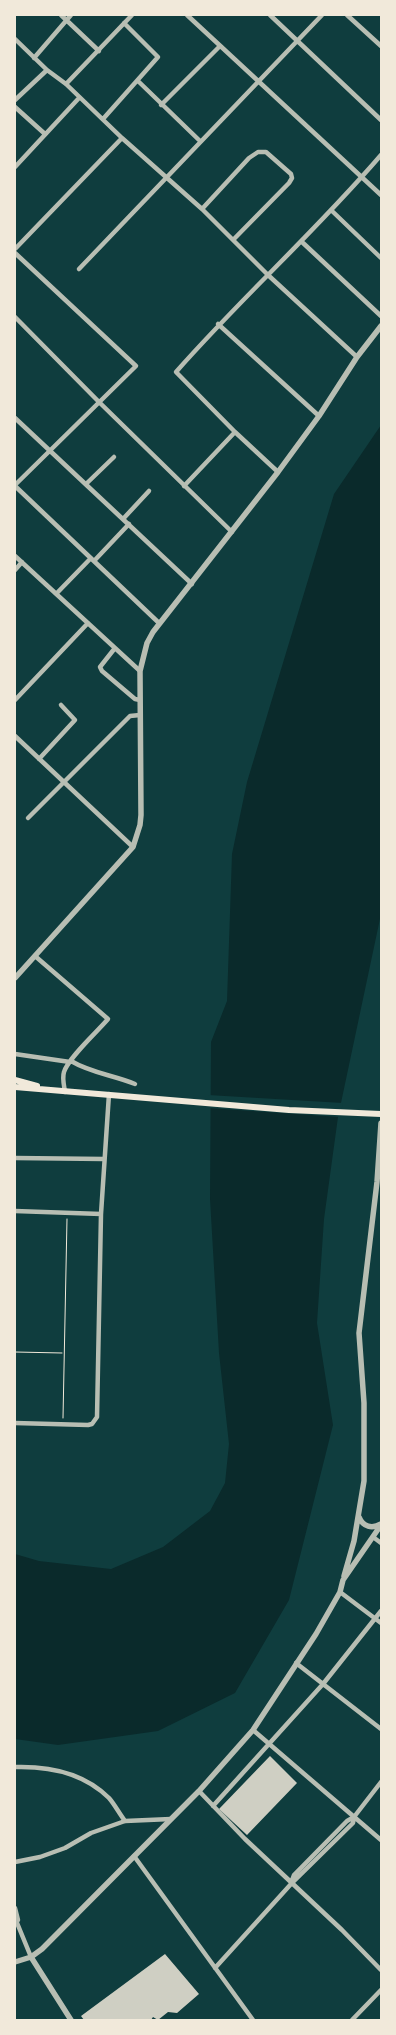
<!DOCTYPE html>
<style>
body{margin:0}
#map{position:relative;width:396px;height:2035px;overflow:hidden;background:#0f3d3e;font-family:Literata,serif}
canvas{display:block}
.frame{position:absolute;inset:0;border:16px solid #f1e9da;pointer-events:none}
</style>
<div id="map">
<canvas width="396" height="2035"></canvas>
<div class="frame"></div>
</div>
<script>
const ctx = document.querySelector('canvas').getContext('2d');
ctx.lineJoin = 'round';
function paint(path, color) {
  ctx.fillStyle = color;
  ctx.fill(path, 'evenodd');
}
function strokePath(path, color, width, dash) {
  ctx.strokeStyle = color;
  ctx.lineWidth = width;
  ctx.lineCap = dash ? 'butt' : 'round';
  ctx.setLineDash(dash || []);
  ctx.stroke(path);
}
const water = new Path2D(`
 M 381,425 L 381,914 L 338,1117 L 324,1219 L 317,1323 L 333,1425 L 289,1600 L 235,1693 L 158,1731 L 58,1745 L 15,1739 L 15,1554 L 39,1561 L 111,1569 L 163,1547 L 210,1511 L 225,1483 L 229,1444 L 219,1353 L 210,1199 L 211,1042 L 227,1001 L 232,854 L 247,782 L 334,494 Z`);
const pier = new Path2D(`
 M 208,1095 L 343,1103 L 340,1117 L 208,1108 Z`);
const building = new Path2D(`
 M 270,1756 L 297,1783 L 247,1835 L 219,1809 Z
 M 165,1954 L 199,1994 L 177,2013 L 168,2012 L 158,2020 L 153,2017 L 151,2020 L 84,2020 L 81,2016 Z`);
const path = new Path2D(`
 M 15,1352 L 62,1353
 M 63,1418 L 67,1219`);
const minor = new Path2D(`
 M 61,15 L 99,51
 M 187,15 L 381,195
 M 270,15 L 381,120
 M 347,15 L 381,46
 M 15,39 L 47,70 L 66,84 L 122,138 L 202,209 L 268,275 L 357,357
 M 34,58 L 71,15
 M 138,81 L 200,141
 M 66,84 L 132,15
 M 15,100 L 47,70
 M 161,105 L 220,46
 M 15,107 L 45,134
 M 103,119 L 158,57 L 124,23
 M 15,167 L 79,98
 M 202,209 L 249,158 L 258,152 L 266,152 L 291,174 L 292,178 L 289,183 L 233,240
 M 331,210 L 381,258
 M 302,242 L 381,316
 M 15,249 L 122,138
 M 15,253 L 136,366 L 15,485
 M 79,269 L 322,15
 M 15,317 L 99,402 L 232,532
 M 218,324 L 319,416
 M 15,418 L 192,584
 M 278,472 L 235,432 L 176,372 C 242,297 316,231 381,155
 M 86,484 L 114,457
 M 15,486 L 159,623
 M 184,486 L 235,432
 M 123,519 L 149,491
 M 15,556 L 140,671
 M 94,561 L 129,524
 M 15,570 L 22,562
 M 56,594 L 91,558
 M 115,648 L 100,667 L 102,671 L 135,699 L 140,700
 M 15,700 L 88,623
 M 15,736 L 133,847
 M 39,759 L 75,720 L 61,705
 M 28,818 L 130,716 L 140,715
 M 35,956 L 108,1019 C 98,1031 68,1058 64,1072 C 62,1078 64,1085 65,1092
 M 15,1054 L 70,1062
 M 71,1061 C 91,1073 113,1075 135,1084
 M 15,1158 L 104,1159
 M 15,1211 L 101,1214
 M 15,1423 L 88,1425 L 92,1424 L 97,1417 L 101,1214 L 109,1094
 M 373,1537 L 381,1543
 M 340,1592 L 381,1623
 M 296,1663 L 381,1729
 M 253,1730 L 381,1840
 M 15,1767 C 49,1766 84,1773 109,1798 C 115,1805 119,1813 125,1821
 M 199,1791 L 245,1839 L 342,1930 L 381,1970
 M 213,1806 L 323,1684 L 381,1611
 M 134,1856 L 253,2020
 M 15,1862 L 40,1857 L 65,1848 L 91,1833 L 125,1821 L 171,1819
 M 291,1883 L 294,1875 L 347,1821 L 354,1817 L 381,1782
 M 15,1908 L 18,1920
 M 15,1918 L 31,1957
 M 215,1968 L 291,1884 L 353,1823 L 354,1817
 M 352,2020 L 381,1990`);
const tertiary = new Path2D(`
 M 15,978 L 133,847 L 140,825 L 141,815 L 140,671 L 147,643 L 153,632 L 278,472 L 319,416 L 357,357 L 381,326
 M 359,1517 C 363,1527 372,1529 381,1524
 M 344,1576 L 354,1541 L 364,1481 L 364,1403 L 359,1333 L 377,1182 L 381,1123
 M 31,1957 L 71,2020
 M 15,1962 L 31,1957 L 42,1949 L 199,1791 L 253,1730 L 316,1634 L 340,1592 L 343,1580 L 381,1525`);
const secondary = new Path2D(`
 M 15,1080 L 37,1086
 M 15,1087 L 289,1110 L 381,1114`);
paint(water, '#0a2a2b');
paint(pier, '#0f3d3e');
paint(building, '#cfcfc3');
strokePath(path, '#f1e9da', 1);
strokePath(minor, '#b8beb3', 4.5);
strokePath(tertiary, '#b8beb3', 5.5);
strokePath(secondary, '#f1e9da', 6);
</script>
